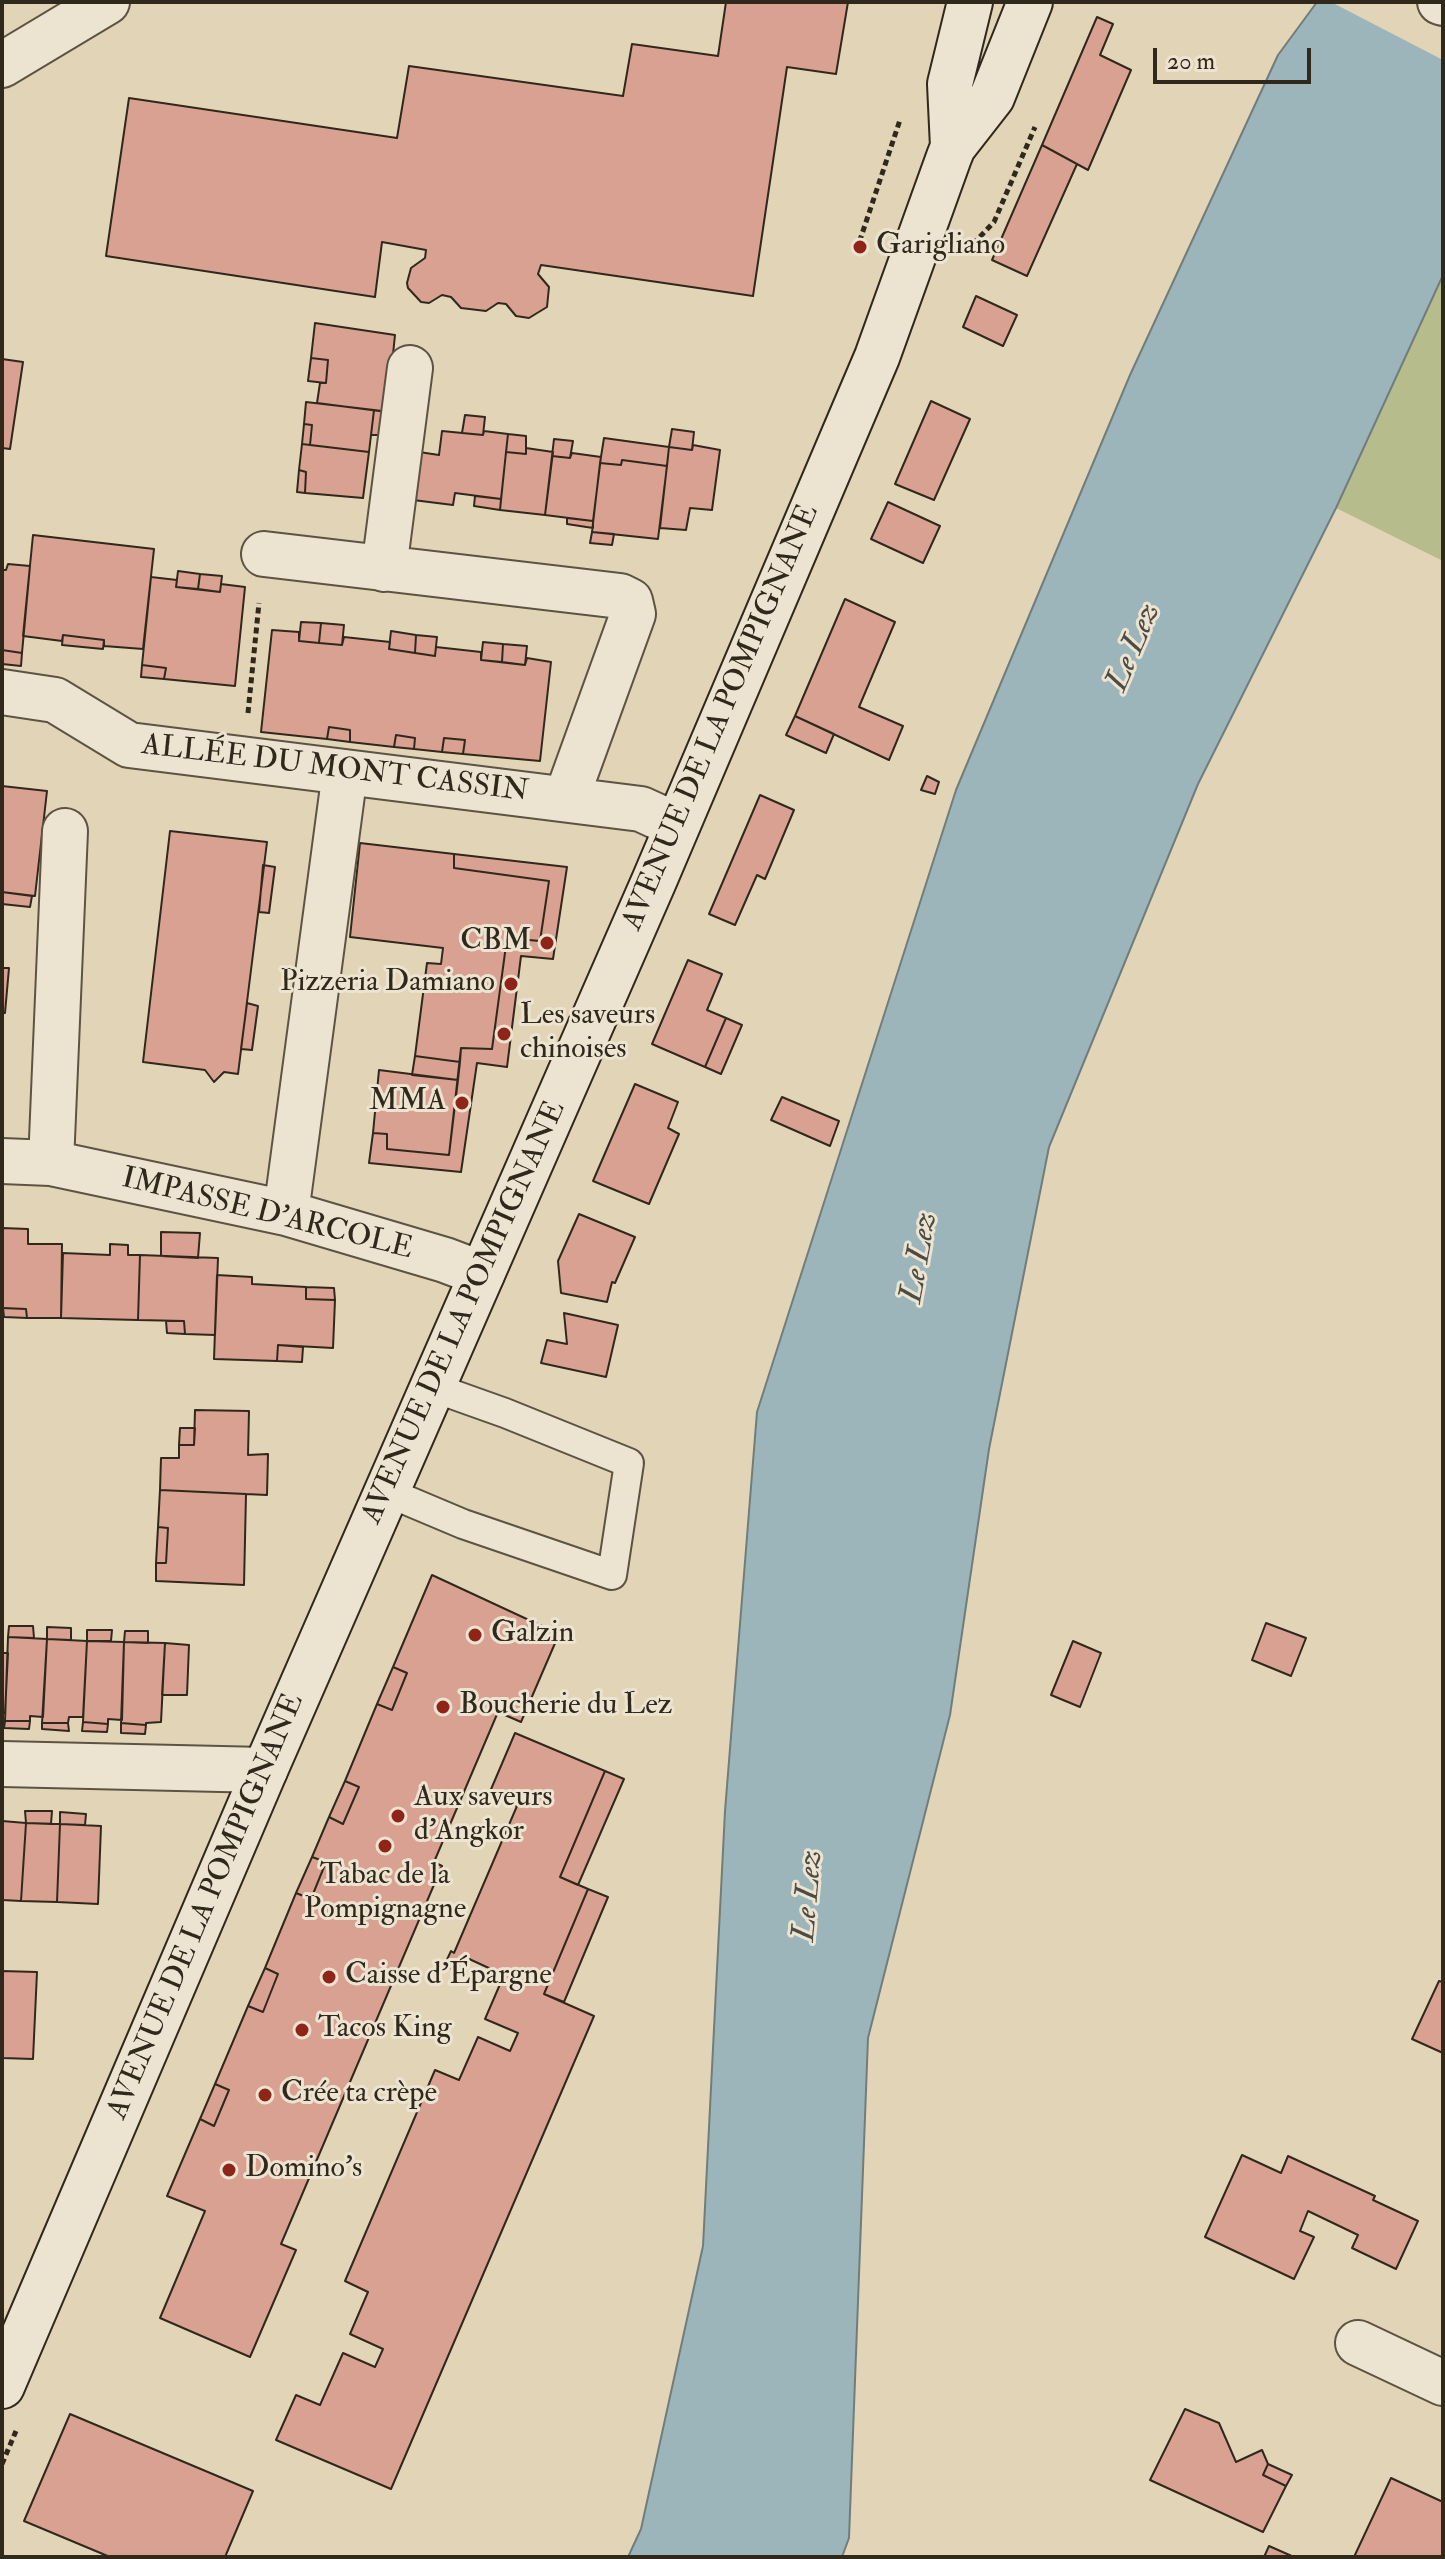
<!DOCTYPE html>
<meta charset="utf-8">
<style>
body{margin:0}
#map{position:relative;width:1445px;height:2559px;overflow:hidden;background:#e2d5b7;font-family:"IM FELL Double Pica",serif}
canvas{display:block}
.frame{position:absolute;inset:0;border:4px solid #31281c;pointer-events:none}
.scale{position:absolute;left:1153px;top:48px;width:158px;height:36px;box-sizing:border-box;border:4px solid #31281c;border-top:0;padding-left:10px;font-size:24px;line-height:28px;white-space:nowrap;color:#31281c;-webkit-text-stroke:6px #ece4d0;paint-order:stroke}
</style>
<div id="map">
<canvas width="1445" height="2559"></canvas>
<div class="frame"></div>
<div class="scale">20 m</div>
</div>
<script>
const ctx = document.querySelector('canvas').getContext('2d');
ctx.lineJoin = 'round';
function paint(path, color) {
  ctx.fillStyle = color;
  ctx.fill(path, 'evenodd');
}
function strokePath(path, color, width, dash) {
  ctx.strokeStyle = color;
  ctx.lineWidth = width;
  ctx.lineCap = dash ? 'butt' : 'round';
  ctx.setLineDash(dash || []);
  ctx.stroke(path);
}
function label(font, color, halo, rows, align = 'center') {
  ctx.font = font + ' "IM FELL Double Pica",serif';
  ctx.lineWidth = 6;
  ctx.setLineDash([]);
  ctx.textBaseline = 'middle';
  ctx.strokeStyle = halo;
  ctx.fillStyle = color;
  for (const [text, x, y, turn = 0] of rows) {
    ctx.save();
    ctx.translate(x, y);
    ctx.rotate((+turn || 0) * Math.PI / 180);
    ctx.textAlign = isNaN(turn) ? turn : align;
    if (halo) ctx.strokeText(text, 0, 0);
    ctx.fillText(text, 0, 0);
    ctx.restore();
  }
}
const green = new Path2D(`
 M 1443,275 L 1443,561 L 1336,508 Z`);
const water = new Path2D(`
 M 1317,2 L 1443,2 L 1443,275 L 1336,508 L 1198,784 L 1049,1147 L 989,1449 L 950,1715 L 868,2038 L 849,2538 L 842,2557 L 628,2557 L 641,2529 L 703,2246 L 725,1811 L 757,1412 L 956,790 L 1130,375 L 1278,55 Z`);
const pier = new Path2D(`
 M 1331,2 L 1443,2 L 1443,60 Z`);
const building = new Path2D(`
 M 726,2 L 848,2 L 836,74 L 787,67 L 753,296 L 541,265 L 538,274 L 549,287 L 547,307 L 529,318 L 516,316 L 506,304 L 498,303 L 486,311 L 461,308 L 451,297 L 442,295 L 429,303 L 421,302 L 408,288 L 407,283 L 411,268 L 425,258 L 426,250 L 382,242 L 375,297 L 106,256 L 129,98 L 397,138 L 409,66 L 623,96 L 632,44 L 718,56 Z
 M 1097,17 L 1113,24 L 1100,55 L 1131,70 L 1088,170 L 1042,145 Z
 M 1042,145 L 1077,164 L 1027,276 L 992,260 Z
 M 976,296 L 1017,315 L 1003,346 L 963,327 Z
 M 315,323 L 395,335 L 387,412 L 317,403 L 320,383 L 326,383 L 328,360 L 311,358 Z
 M 311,358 L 328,360 L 326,383 L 308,381 Z
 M 2,359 L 23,362 L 10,449 L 2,448 Z
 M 931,401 L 970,419 L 934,500 L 895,484 Z
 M 306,402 L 374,410 L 369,452 L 310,445 L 312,425 L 304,424 Z
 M 374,410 L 382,411 L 380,435 L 371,435 Z
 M 465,415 L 485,417 L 483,435 L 462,433 Z
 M 304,424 L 312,425 L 310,445 L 302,444 Z
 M 672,429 L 694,432 L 692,450 L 669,447 Z
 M 442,431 L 483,435 L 484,431 L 508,434 L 501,499 L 455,493 L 453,505 L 413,500 L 419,452 L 439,455 Z
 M 508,434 L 526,436 L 526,454 L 506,452 Z
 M 604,438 L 669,447 L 667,466 L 622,460 L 621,465 L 600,463 Z
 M 554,439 L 573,441 L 570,458 L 552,456 Z
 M 302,444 L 369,452 L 363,498 L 305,493 L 306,472 L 299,470 Z
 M 693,445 L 720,450 L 712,510 L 690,508 L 686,530 L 660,528 L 669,447 L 692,450 Z
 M 526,448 L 553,452 L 545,515 L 500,510 L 506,452 L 526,454 Z
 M 572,453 L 601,457 L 593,521 L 545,515 L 552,456 L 570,458 Z
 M 622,460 L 667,466 L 658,539 L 592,532 L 600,463 L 621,465 Z
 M 299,470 L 306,472 L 305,493 L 297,492 Z
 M 475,496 L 501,499 L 500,510 L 474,506 Z
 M 888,502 L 940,526 L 923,563 L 871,539 Z
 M 567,518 L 593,521 L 593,528 L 567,524 Z
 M 592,532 L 614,534 L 612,545 L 590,543 Z
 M 33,535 L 154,549 L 143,649 L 104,646 L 104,640 L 63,635 L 62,641 L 23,636 Z
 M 8,564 L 30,566 L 22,653 L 2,650 L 2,570 L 6,570 Z
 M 178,571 L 200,574 L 198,589 L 176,587 Z
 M 200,574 L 222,576 L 220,592 L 198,589 Z
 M 151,577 L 177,580 L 176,587 L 220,592 L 221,584 L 245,587 L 235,686 L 164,679 L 166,668 L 142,665 Z
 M 845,599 L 895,622 L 859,707 L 903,726 L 889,760 L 795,716 Z
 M 301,622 L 321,623 L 319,643 L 299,641 Z
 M 321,623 L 344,625 L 342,645 L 319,643 Z
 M 272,630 L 299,632 L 299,641 L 319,643 L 342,645 L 344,637 L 390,642 L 389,649 L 435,656 L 436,647 L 481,652 L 481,660 L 525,665 L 527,658 L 551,662 L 540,761 L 463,754 L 465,740 L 444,738 L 442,752 L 414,749 L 415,738 L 396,735 L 394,747 L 350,742 L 350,730 L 329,727 L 327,739 L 261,732 Z
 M 391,631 L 416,635 L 415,653 L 389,649 Z
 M 63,635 L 104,640 L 103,649 L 62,645 Z
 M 416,635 L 437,637 L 435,656 L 415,653 Z
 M 483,642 L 503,644 L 502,662 L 481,660 Z
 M 503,644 L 527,646 L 525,665 L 502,662 Z
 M 2,650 L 22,653 L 21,666 L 2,664 Z
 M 142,665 L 166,668 L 164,679 L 141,677 Z
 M 795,716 L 834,734 L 826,753 L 786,735 Z
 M 329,727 L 350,730 L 350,742 L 327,739 Z
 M 396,735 L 415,738 L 414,749 L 394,747 Z
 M 444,738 L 465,740 L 463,754 L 442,752 Z
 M 927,776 L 939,782 L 935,794 L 921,790 Z
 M 2,786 L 47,791 L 35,896 L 2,892 Z
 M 760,795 L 794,810 L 765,879 L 757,875 L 735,925 L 709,914 Z
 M 170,831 L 267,842 L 238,1074 L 224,1072 L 214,1082 L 205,1070 L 143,1062 Z
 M 360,843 L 454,854 L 454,868 L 549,881 L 540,941 L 507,938 L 492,1049 L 461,1048 L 460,1062 L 415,1056 L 427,963 L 441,964 L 443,948 L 350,937 Z
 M 454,854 L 567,867 L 553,959 L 521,956 L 507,1067 L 477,1063 L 461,1172 L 369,1163 L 373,1133 L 387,1134 L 387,1149 L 449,1155 L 461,1048 L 492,1049 L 507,938 L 540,941 L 549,881 L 454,868 Z
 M 263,865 L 275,867 L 269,913 L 259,912 Z
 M 2,892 L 32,896 L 30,907 L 2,904 Z
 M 688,960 L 722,974 L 707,1010 L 726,1018 L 705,1067 L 652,1044 Z
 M 2,968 L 9,968 L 5,1013 L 2,1013 Z
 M 247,1003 L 258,1006 L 252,1050 L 241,1049 Z
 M 726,1018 L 742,1025 L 721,1074 L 705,1067 Z
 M 415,1056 L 460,1062 L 458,1080 L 412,1075 Z
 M 379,1070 L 458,1080 L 449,1155 L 387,1149 L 387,1134 L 373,1133 Z
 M 635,1084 L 678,1102 L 668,1128 L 679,1134 L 649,1204 L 593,1181 Z
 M 782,1097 L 839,1121 L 830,1146 L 771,1120 Z
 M 579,1214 L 635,1237 L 615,1283 L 612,1282 L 607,1302 L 561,1293 L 558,1261 Z
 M 2,1228 L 28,1229 L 28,1244 L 62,1244 L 61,1318 L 27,1318 L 26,1309 L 2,1308 Z
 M 161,1232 L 200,1233 L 198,1258 L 161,1256 Z
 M 110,1244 L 128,1245 L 128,1255 L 140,1255 L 138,1320 L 61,1318 L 63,1253 L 110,1255 Z
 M 140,1255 L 218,1258 L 215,1335 L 185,1334 L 184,1321 L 138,1320 Z
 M 217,1275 L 252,1277 L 252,1284 L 306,1287 L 306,1299 L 335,1300 L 333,1348 L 278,1345 L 277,1361 L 214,1359 Z
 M 306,1287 L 334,1288 L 335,1300 L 306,1299 Z
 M 3,1308 L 26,1309 L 27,1318 L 4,1317 Z
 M 564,1313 L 618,1325 L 606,1377 L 541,1363 L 547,1340 L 567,1344 Z
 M 166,1321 L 184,1321 L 185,1334 L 167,1333 Z
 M 278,1345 L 303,1347 L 302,1362 L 277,1361 Z
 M 195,1410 L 249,1411 L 248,1455 L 268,1454 L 267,1495 L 160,1490 L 161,1458 L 179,1458 L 179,1445 L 194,1445 Z
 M 180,1428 L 195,1428 L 194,1445 L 179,1445 Z
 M 160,1490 L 246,1494 L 244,1585 L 156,1581 L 156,1563 L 166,1563 L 168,1528 L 158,1527 Z
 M 158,1527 L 168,1528 L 166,1563 L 156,1563 Z
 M 432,1575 L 559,1634 L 521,1722 L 498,1712 L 434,1862 L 442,1866 L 281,2244 L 296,2250 L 250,2357 L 160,2318 L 205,2211 L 167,2196 L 200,2119 L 214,2126 L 229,2090 L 215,2084 L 248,2006 L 263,2012 L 278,1974 L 265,1968 L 296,1893 L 311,1899 L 326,1862 L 312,1857 L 329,1817 L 343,1824 L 359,1787 L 345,1781 L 377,1704 L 392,1710 L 407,1673 L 393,1667 Z
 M 1266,1623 L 1306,1638 L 1291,1676 L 1252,1660 Z
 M 9,1626 L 33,1626 L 34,1638 L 8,1637 Z
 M 47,1627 L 71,1628 L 71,1640 L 47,1639 Z
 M 87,1630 L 112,1630 L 111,1641 L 87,1641 Z
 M 125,1631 L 148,1631 L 148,1643 L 124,1642 Z
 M 8,1637 L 47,1639 L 43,1717 L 30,1716 L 30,1721 L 5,1721 Z
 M 47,1639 L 87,1641 L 83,1717 L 69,1717 L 68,1723 L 42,1723 Z
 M 87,1641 L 124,1642 L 122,1720 L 108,1719 L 108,1724 L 83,1722 Z
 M 1073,1641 L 1101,1653 L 1080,1707 L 1051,1695 Z
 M 124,1642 L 165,1643 L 161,1722 L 146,1723 L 146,1725 L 121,1723 Z
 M 165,1643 L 189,1645 L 187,1695 L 162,1695 Z
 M 2,1653 L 8,1653 L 5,1713 L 2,1713 Z
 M 393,1667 L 407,1673 L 392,1710 L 377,1704 Z
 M 5,1721 L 30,1721 L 29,1729 L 4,1728 Z
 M 83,1722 L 108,1724 L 107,1732 L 82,1731 Z
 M 42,1723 L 68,1723 L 69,1731 L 42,1729 Z
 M 121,1723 L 146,1725 L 145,1734 L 121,1733 Z
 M 515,1733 L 605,1771 L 560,1877 L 588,1889 L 544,1994 L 594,2016 L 391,2489 L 276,2440 L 296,2395 L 320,2405 L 343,2353 L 375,2367 L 383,2349 L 350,2334 L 368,2292 L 345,2281 L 435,2070 L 459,2080 L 478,2037 L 510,2051 L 518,2033 L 485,2019 L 504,1975 L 467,1958 L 461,1972 L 444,1966 L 451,1951 L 454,1953 L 517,1806 L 489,1794 Z
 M 605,1771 L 624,1779 L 578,1885 L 560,1877 Z
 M 345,1781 L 359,1787 L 343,1824 L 329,1817 Z
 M 25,1811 L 52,1811 L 51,1824 L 26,1823 Z
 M 60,1812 L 86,1814 L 85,1825 L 60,1824 Z
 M 2,1821 L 26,1823 L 21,1901 L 2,1900 Z
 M 26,1823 L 60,1824 L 57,1902 L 21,1901 Z
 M 60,1824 L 101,1826 L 98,1904 L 57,1902 Z
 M 312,1857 L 326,1862 L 311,1899 L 296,1893 Z
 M 588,1889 L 608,1897 L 564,2002 L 544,1994 Z
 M 265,1968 L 278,1974 L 263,2012 L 248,2006 Z
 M 2,1971 L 37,1972 L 33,2059 L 2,2058 Z
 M 1439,1981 L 1443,1982 L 1443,2053 L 1412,2039 Z
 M 215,2084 L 229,2090 L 214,2126 L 200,2119 Z
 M 1242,2155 L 1281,2173 L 1288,2156 L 1375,2196 L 1373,2200 L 1418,2221 L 1396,2269 L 1352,2248 L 1358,2235 L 1308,2211 L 1300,2231 L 1314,2237 L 1294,2279 L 1205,2237 Z
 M 1185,2409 L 1219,2423 L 1236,2462 L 1262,2450 L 1268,2464 L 1263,2475 L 1286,2486 L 1263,2532 L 1150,2480 Z
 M 70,2414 L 253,2491 L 225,2557 L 110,2557 L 24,2521 Z
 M 1268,2464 L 1292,2475 L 1286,2486 L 1263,2475 Z
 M 1391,2478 L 1443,2502 L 1443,2557 L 1354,2557 Z
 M 1269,2546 L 1294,2557 L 1264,2557 Z`);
const path = new Path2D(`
 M 973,244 L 994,222 L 1035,127
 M 863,251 L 860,240 L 900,120
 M 248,713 L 259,603
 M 2,2464 L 16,2431`);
const service = new Path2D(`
 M 387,1492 L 463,1524 L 612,1575 L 629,1463 L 505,1413 L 432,1387`);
const minor = new Path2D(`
 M 1440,2 L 1443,3
 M 2,65 L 107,2
 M 264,554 L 620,596 L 630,601 L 633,614 L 566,799
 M 384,569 L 410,368
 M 2,692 L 55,700 L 129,745 L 641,809 L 676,825
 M 2,1161 L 51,1163 L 286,1213 L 445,1260 L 482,1274
 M 51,1163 L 65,831
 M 286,1213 L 345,772
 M 2,1764 L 265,1770
 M 1358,2343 L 1443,2383`);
const secondary = new Path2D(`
 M 953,147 L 950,84 L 970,2
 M 2,2386 L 265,1770 L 654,881 L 877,357 L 949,157 L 953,147 L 992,97 L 1030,2`);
const markers = [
 [860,247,8,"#8f2418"],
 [547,943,8,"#8f2418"],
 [511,984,8,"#8f2418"],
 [504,1034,8,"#8f2418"],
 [462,1103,8,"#8f2418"],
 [475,1635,8,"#8f2418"],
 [443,1707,8,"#8f2418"],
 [398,1816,8,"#8f2418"],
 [385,1846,8,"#8f2418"],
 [329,1977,8,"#8f2418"],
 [302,2030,8,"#8f2418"],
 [265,2095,8,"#8f2418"],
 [229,2170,8,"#8f2418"]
];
const poiNames = [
 ["Garigliano",876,247],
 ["CBM",531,943,"right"],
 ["Pizzeria Damiano",495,984,"right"],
 ["Les saveurs",520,1017],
 ["chinoises",520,1051],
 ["MMA",446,1103,"right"],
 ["Galzin",491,1635],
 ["Boucherie du Lez",459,1707],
 ["Aux saveurs",414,1799],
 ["d'Angkor",414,1833],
 ["Tabac de la",385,1877,"center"],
 ["Pompignagne",385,1911,"center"],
 ["Caisse d'Épargne",345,1977],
 ["Tacos King",318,2030],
 ["Crée ta crèpe",281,2095],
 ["Domino's",245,2170]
];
const streetNames = [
 ["AVENUE DE LA POMPIGNANE",722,718,-67],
 ["ALLÉE DU MONT CASSIN",335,770,7],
 ["IMPASSE D'ARCOLE",267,1215,14],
 ["AVENUE DE LA POMPIGNANE",465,1313,-66],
 ["AVENUE DE LA POMPIGNANE",207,1907,-67]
];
const waterNames = [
 ["Le Lez",1135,648,-67],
 ["Le Lez",921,1258,-80],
 ["Le Lez",810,1896,-85]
];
paint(green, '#b6bc8c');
paint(water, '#9bb5bb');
strokePath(water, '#717d7b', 2);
paint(pier, '#e2d5b7');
paint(building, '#d9a192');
strokePath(building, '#31281c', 2);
strokePath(service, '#5d5343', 32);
strokePath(minor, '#5d5343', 48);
strokePath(secondary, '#31281c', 48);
strokePath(path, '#31281c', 5, [6, 4]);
strokePath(service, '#ece4d0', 28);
strokePath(minor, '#ece4d0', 44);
strokePath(secondary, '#ece4d0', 44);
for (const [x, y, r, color] of markers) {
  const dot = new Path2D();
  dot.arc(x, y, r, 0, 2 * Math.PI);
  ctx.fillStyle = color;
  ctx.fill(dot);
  strokePath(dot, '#ece4d0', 3);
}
label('30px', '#31281c', '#ece4d0', poiNames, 'left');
label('30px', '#31281c', '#ece4d0', streetNames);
label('italic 32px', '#4c4b44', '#ece4d0', waterNames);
</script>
